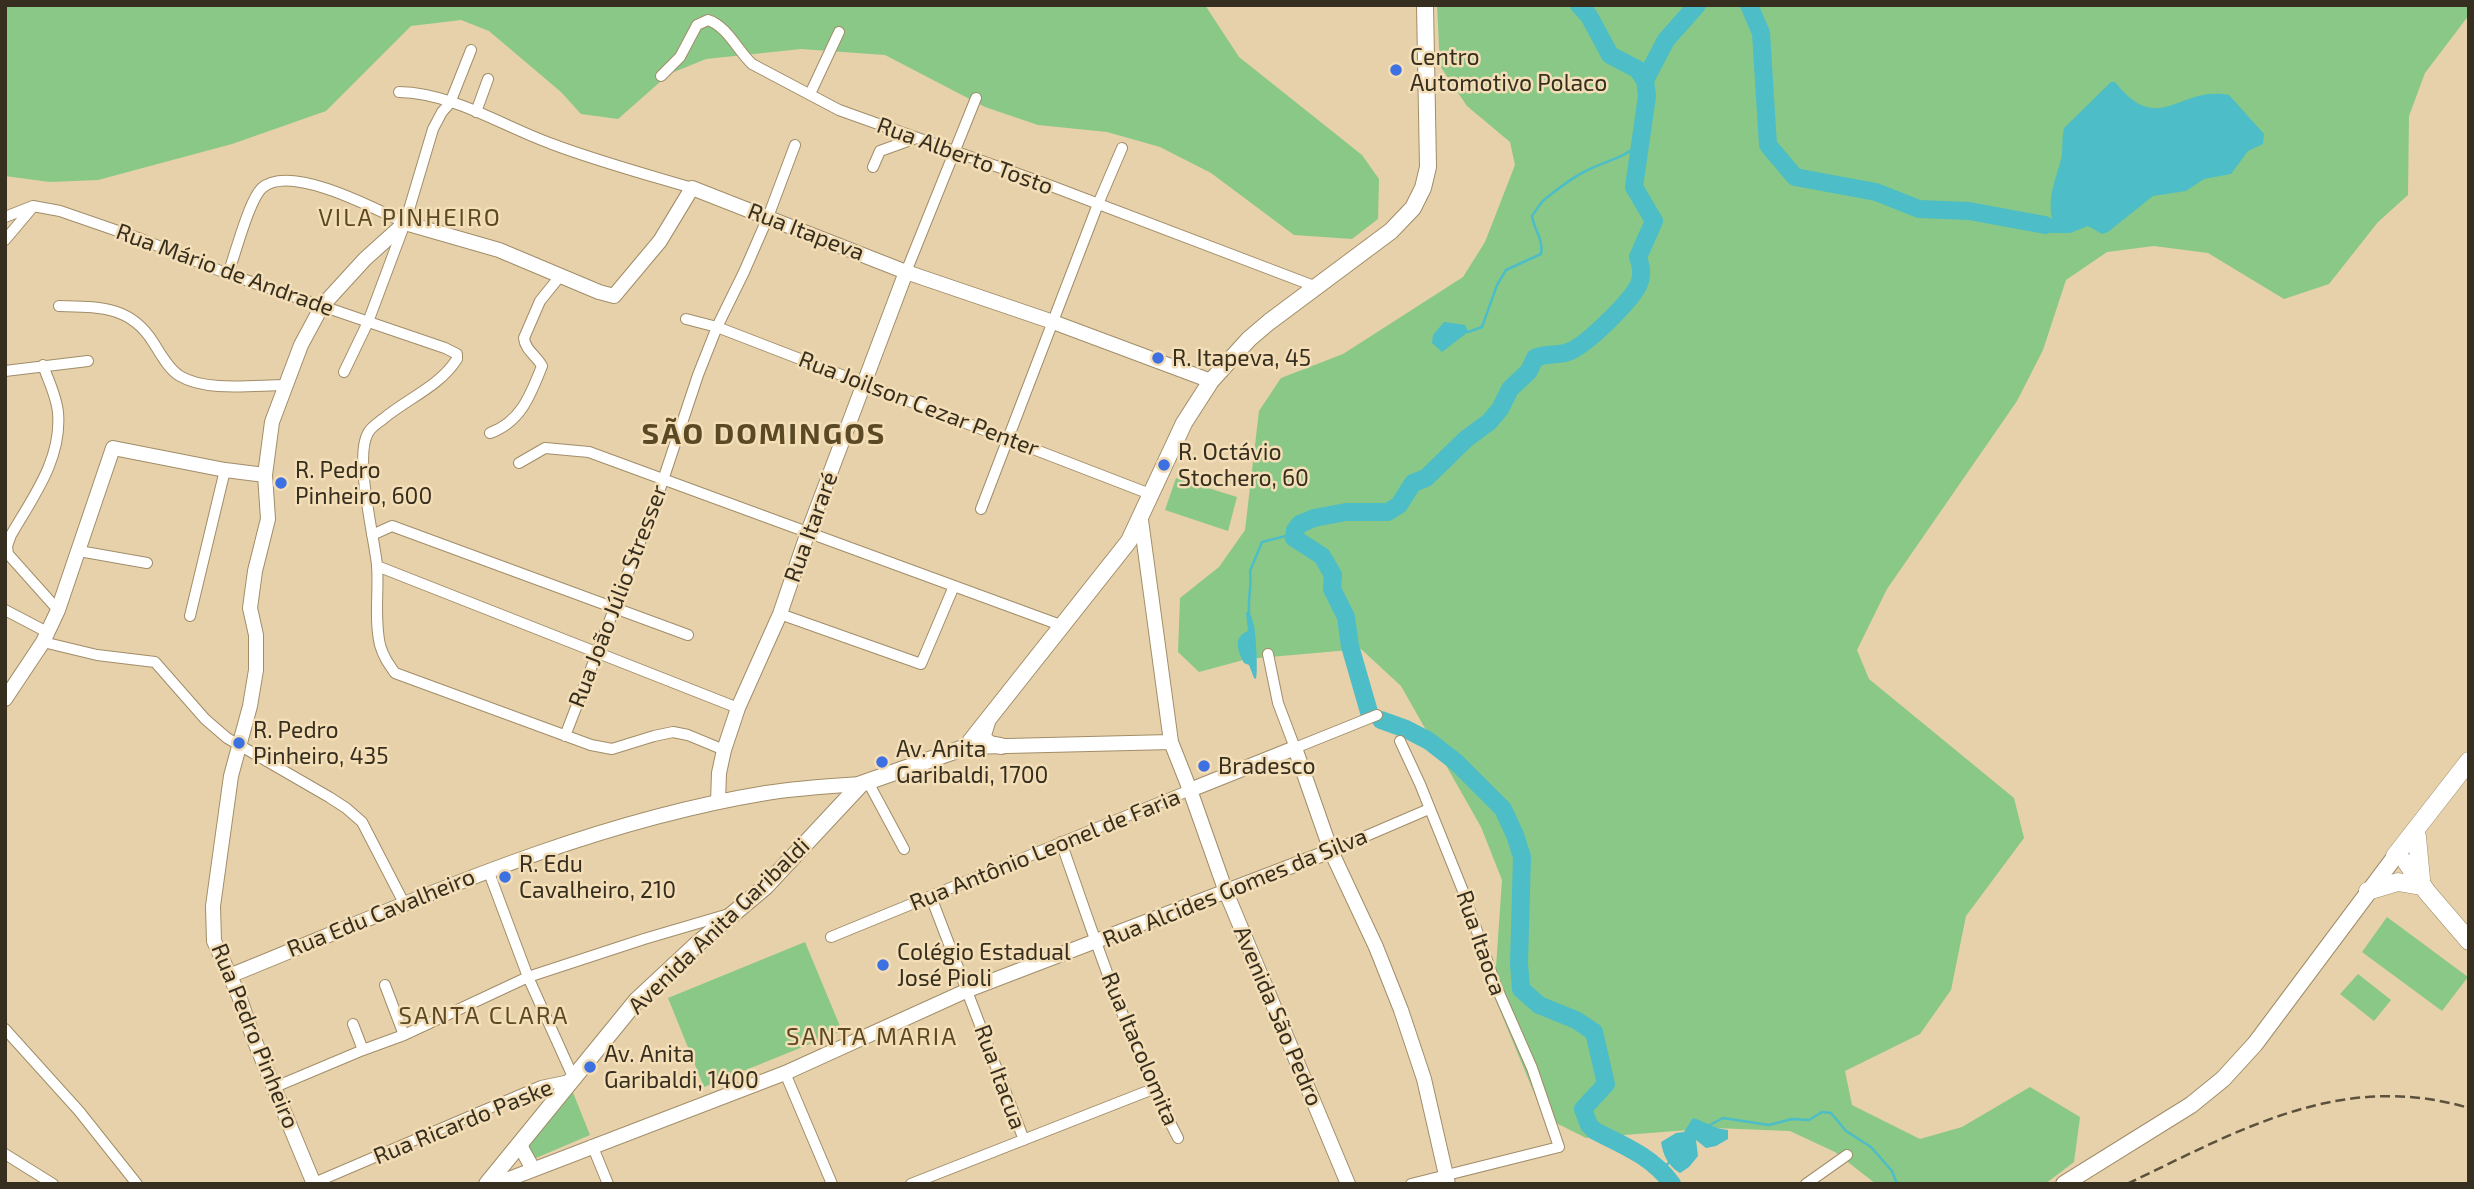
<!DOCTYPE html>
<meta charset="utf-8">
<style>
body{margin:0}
#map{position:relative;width:2474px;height:1189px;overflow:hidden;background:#e6d1aa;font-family:"Exo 2",sans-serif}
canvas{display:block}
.frame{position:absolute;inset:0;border:7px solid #362e1e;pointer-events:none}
</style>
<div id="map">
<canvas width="2474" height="1189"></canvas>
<div class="frame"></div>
</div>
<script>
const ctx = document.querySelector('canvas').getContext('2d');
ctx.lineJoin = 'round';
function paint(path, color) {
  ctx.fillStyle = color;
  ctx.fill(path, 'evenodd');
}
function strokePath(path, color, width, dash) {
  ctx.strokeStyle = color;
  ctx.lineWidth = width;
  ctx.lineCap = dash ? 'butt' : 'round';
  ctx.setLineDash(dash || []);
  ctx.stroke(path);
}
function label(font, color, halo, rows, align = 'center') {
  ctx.font = font + ' "Exo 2",sans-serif';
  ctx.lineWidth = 5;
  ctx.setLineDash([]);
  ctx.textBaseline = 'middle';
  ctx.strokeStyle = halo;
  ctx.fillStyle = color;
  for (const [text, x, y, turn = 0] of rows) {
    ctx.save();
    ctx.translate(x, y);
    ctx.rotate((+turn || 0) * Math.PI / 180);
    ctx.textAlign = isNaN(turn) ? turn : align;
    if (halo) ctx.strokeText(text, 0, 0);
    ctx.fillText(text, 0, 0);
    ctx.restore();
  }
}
const green = new Path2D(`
 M 5,5 L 1205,5 L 1239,57 L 1362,155 L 1379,179 L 1378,219 L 1352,239 L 1294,235 L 1211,173 L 1160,147 L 1107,132 L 1038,125 L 985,107 L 885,55 L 801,49 L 706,59 L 669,74 L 618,119 L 581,114 L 561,92 L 489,31 L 461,20 L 411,26 L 326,111 L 232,144 L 98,180 L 50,182 L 5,176 Z
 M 1437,5 L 2469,5 L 2469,15 L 2425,73 L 2409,116 L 2408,195 L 2378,222 L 2329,284 L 2284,299 L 2208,253 L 2154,246 L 2107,252 L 2066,280 L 2043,350 L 2017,401 L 1887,589 L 1857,650 L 1869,679 L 2014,798 L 2024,838 L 1966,916 L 1951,990 L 1920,1034 L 1845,1071 L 1852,1105 L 1920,1139 L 1962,1127 L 2030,1087 L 2080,1117 L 2074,1162 L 2045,1184 L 1876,1184 L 1835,1152 L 1790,1131 L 1714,1128 L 1586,1138 L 1544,1117 L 1494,996 L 1502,880 L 1481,827 L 1401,686 L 1361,649 L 1247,659 L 1199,672 L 1178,652 L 1180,598 L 1219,567 L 1245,530 L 1259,411 L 1281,378 L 1343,354 L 1463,277 L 1485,242 L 1515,165 L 1510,142 L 1467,106 L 1440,66 Z
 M 1176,478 L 1237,497 L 1228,531 L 1165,510 Z
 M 2387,917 L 2468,977 L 2442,1011 L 2362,952 Z
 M 805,942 L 842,1031 L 704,1087 L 668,998 Z
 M 2358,974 L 2391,1000 L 2374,1021 L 2340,994 Z
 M 572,1090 L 590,1135 L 536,1158 L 530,1156 L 526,1146 Z`);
const water = new Path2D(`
 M 2111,82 L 2115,82 C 2159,138 2179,85 2229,95 L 2264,134 L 2263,144 L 2248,151 L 2231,174 L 2204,179 L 2186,191 L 2153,196 L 2108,232 L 2102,234 L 2088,226 L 2070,233 L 2051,233 L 2045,225 L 2052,219 C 2048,197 2054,184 2060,163 C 2064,152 2061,140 2064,128 Z
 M 1444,322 L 1465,325 L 1468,332 L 1442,352 L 1432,343 L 1433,335 Z
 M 1249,609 C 1250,615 1253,620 1254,626 C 1256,635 1258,672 1256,679 L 1254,678 L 1249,665 L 1244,663 C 1237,650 1233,637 1248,631 L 1246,613 Z
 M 1693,1118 C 1706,1122 1714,1129 1728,1130 L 1728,1139 L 1716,1146 L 1706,1148 L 1696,1140 L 1698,1156 L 1689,1167 L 1680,1173 C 1668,1166 1663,1155 1661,1142 L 1676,1133 L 1684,1132 Z`);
const stream = new Path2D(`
 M 1468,332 L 1482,327 L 1497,285 L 1506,270 L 1541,254 C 1544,240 1534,230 1532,216 C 1536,211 1540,203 1545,199 C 1558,189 1571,178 1586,171 C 1604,161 1624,159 1639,144
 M 1249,612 C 1248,597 1252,585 1250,571 L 1262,542 L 1294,534
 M 1708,1126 L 1723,1118 L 1769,1125 L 1792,1119 L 1809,1120 L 1822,1112 L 1831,1113 L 1846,1131 L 1871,1147 L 1892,1171 L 1897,1184
 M 1662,1171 L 1670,1161`);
const river = new Path2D(`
 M 1749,5 L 1761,33 L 1768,145 L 1795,177 L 1876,192 L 1919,209 L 1969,211 L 2045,225
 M 1645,80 L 1666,40 L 1697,5
 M 1369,712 L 1350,646 L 1346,617 L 1332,589 L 1333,575 L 1322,556 L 1294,538 L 1295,530 L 1300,524 L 1314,518 L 1346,512 L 1388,512 L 1399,505 L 1413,483 L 1426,478 L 1466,439 L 1489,422 L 1500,409 L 1510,389 L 1529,371 L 1535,358 C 1546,353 1557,356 1568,352 C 1585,347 1632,300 1639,284 C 1643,274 1641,266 1638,257 L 1654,221 L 1634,187 L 1647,96 L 1645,80 L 1637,69 L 1610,55 L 1589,16 L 1579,5
 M 1381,720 L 1406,729 L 1429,741 L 1456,762 L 1503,809 L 1515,835 L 1522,857 L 1519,963 L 1521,989 L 1539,1005 L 1576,1020 L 1594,1032 L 1606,1084 L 1583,1109 L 1589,1125 L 1595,1131 C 1623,1145 1653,1157 1672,1184`);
const minor = new Path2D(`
 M 661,76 L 680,57 L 697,25 L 708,20 C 727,26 738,51 752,64 L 839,110 L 1046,184 L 1314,286
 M 399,92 C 453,93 502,126 552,144 C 597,161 645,174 692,188
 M 810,94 L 839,32
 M 476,112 L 488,79
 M 873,167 L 880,151 L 916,138
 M 5,217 L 33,206 L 60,211 L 141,239 L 228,274 L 445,348 L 457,354 L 457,359 C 439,387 408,398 383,419 C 378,423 371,427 368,433 C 354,457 374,536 377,565 C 379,591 374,619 380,645 C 383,656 388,663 395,673 L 591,745 L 612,749 L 654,736 L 673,732 L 688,735 L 724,750
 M 5,240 L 32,208
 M 906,272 L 976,98
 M 228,274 C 235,255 249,200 262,188 C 290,163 376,209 405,223
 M 59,306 C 98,307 130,305 153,342 C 160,353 169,370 180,376 C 206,392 255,385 285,385
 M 686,319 L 717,327 L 1150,494
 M 43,365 C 48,380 57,397 58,413 C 62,459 33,497 11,535 L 7,546 L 8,554 L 58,610
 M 5,371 L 88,361
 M 344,372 L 368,322 L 405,223 L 433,129 L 442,112 L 450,103 L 471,50
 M 490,433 C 521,422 531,394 542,366 C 536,355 525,350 524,338 L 540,301 L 561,275
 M 519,463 L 545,448 L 589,452 L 1063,626
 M 981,509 L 1098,204 L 1122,148
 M 372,535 L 392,526 L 688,635
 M 79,551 L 147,563
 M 377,566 L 738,708
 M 5,610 L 47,632
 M 780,614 L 921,664 L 954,586
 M 190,616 L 225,470
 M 43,642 L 97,655 L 155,662 L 205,719 L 227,738 L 329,797 L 346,808 L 362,822 L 405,905
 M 1268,654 L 1278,703 L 1295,748 L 1377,715
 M 565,736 L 657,498 L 698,375 L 717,327 L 744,272 L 768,217 L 795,145
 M 1400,741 L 1420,784 L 1463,891 L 1496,986 L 1532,1068 L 1559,1147 L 1411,1184
 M 868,782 L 904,849
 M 1061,842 C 1096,942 1129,1044 1178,1138
 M 1331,851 L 1429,809
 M 931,897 L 1024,1140
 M 831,937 L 1190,790
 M 385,985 L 404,1035
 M 353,1024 L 363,1050
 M 5,1029 L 79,1111 L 137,1184
 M 785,1073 L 832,1184
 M 275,1087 L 363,1050 L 404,1035 L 528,977 L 644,939 L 729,914
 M 592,1145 L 608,1184
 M 5,1154 L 53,1184
 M 314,1183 L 541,1086 L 574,1079 L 528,977 L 488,870
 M 911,1184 L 1153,1089
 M 1806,1184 L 1847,1155`);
const tertiary = new Path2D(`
 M 1141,520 L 1171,742 L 1190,790 L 1226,892 L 1348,1184
 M 5,699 L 43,642 L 58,610 L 113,448 L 225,470 L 265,475
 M 966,747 L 1171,742
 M 1190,790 L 1295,748 L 1331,851 L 1376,947 L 1401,1010 L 1424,1079 L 1448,1184
 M 718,802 L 719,773 L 724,750 L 738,708 L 780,614 L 808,532 L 906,272
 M 229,976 C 405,905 578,824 766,793 C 797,788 830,786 861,784
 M 520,1143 L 523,1151 L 533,1169
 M 314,1184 L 253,1037 L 239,996 L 214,941 L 213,906 L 231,776 L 250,706 L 256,670 L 256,635 L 250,608 L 255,571 L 268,519 L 265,475 L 272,422 L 301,345 L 322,306 L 365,259 L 405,223 L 499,250 L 599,292 L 614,296 L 660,241 L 692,188 L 906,272 L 1053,322 L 1211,381
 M 496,1184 L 785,1073 L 968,990 L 1331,851`);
const secondary = new Path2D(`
 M 987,722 L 982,738 L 990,744 L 1001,746
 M 487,1184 L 637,1000 L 696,945 L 765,887 L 861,784 L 966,747 L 1129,541 L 1184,423 L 1211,381 L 1249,339 L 1269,322 L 1391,231 L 1413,208 L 1423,188 L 1428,167 L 1425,5
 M 2064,1184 L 2191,1105 L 2223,1079 L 2255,1044 L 2394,858`);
const primary = new Path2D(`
 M 2417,837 L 2421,879
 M 2395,856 L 2469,761
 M 2407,863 L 2427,892 L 2469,941
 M 2368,891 L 2398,882 L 2421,886`);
const rail = new Path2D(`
 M 2127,1184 C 2238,1131 2341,1070 2469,1108`);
const markers = [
 [1396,70,7,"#3d70e0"],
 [1158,358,7,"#3d70e0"],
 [1164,465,7,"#3d70e0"],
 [281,483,7,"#3d70e0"],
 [239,743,7,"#3d70e0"],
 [882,762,7,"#3d70e0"],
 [1204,766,7,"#3d70e0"],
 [505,877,7,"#3d70e0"],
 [883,965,7,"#3d70e0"],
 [590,1067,7,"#3d70e0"]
];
const poiNames = [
 ["Centro",1410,57],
 ["Automotivo Polaco",1410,83],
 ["R. Itapeva, 45",1172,358],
 ["R. Octávio",1178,452],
 ["Stochero, 60",1178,478],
 ["R. Pedro",295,470],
 ["Pinheiro, 600",295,496],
 ["R. Pedro",253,730],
 ["Pinheiro, 435",253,756],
 ["Av. Anita",896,749],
 ["Garibaldi, 1700",896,775],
 ["Bradesco",1218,766],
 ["R. Edu",519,864],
 ["Cavalheiro, 210",519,890],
 ["Colégio Estadual",897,952],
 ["José Pioli",897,978],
 ["Av. Anita",604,1054],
 ["Garibaldi, 1400",604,1080]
];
const streetNames = [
 ["Rua Alberto Tosto",965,156,20],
 ["Rua Itapeva",806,232,21],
 ["Rua Mário de Andrade",225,270,20],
 ["Rua Joilson Cezar Penter",919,404,21],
 ["Rua Itararé",811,527,-70],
 ["Rua João Júlio Stresser",618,596,-69],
 ["Rua Antônio Leonel de Faria",1045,850,-22],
 ["Rua Alcides Gomes da Silva",1235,888,-22],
 ["Rua Edu Cavalheiro",381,913,-22],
 ["Avenida Anita Garibaldi",719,926,-44],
 ["Rua Itaoca",1481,943,71],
 ["Avenida São Pedro",1278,1016,67],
 ["Rua Pedro Pinheiro",255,1036,68],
 ["Rua Itacolomita",1140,1049,67],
 ["Rua Itacua",1000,1077,70],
 ["Rua Ricardo Paske",463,1122,-22]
];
const neighbourhoodNames = [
 ["VILA PINHEIRO",410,218],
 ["SANTA CLARA",484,1016],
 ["SANTA MARIA",872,1037]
];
const districtNames = [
 ["SÃO DOMINGOS",764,434]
];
paint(green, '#8ac887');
paint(water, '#4dbdc7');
strokePath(stream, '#4dbdc7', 2.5);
strokePath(river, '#4dbdc7', 18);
strokePath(minor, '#a18d68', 12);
strokePath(tertiary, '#a18d68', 16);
strokePath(secondary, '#a18d68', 18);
strokePath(primary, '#a18d68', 19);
strokePath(minor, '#fff', 10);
strokePath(tertiary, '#fff', 14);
strokePath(secondary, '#fff', 16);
strokePath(primary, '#fff', 18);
strokePath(rail, '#5c513c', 2.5, [10, 5]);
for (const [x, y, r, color] of markers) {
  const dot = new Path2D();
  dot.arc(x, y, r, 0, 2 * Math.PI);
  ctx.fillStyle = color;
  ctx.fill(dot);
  strokePath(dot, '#f3deb7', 2.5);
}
label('23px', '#362e1e', '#f3deb7', poiNames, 'left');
label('23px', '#362e1e', '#f3deb7', streetNames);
ctx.letterSpacing = '2px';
label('24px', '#5b4926', '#f3deb7', neighbourhoodNames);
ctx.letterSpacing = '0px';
ctx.letterSpacing = '2px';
label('bold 30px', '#5b4926', '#f3deb7', districtNames);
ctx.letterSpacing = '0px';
</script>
